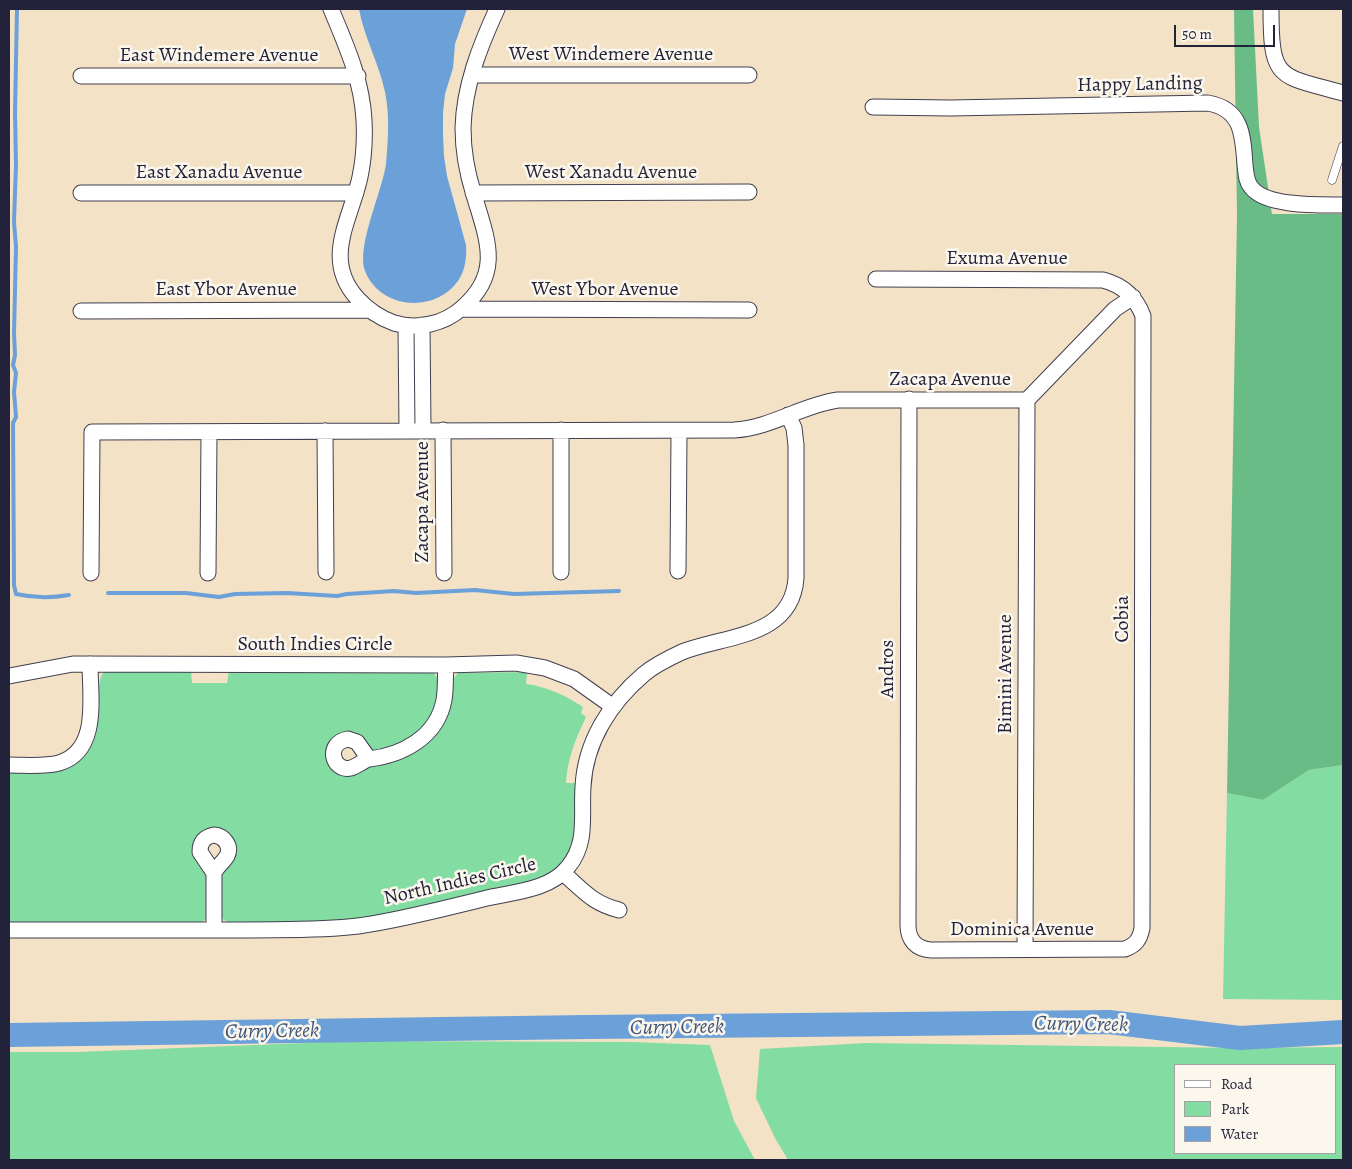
<!DOCTYPE html>
<style>
body{margin:0}
#map{position:relative;width:1352px;height:1169px;overflow:hidden;background:#f3e2c6;font-family:Alegreya,serif}
canvas{display:block}
.frame{position:absolute;inset:0;border:10px solid #22223b;pointer-events:none}
.legend{position:absolute;left:1174px;top:1064px;width:162px;height:90px;box-sizing:border-box;background:#fbf7ec;border:1px solid #a4a2a5;margin:0;padding:6px 9px;list-style:none;font-size:15px;color:#22223b}
.legend li{display:flex;align-items:center;gap:10px;height:25px}
.legend b{width:25px;border:1px solid #a4a2a5}
.scale{position:absolute;left:1174px;top:25px;width:101px;height:22px;box-sizing:border-box;border:2px solid #22223b;border-top:0;padding-left:6px;font-size:15px;line-height:18px;white-space:nowrap;color:#22223b;-webkit-text-stroke:4px #fbf7ec;paint-order:stroke}
</style>
<div id="map">
<canvas width="1352" height="1169"></canvas>
<div class="frame"></div>
<ul class="legend">
<li><b style="height:6px;background:#fff"></b>Road</li>
<li><b style="height:14px;background:#83dca1"></b>Park</li>
<li><b style="height:14px;background:#6ba0d8"></b>Water</li>
</ul>
<div class="scale">50 m</div>
</div>
<script>
const ctx = document.querySelector('canvas').getContext('2d');
ctx.lineJoin = 'round';
function paint(path, color) {
  ctx.fillStyle = color;
  ctx.fill(path, 'evenodd');
}
function strokePath(path, color, width, dash) {
  ctx.strokeStyle = color;
  ctx.lineWidth = width;
  ctx.lineCap = dash ? 'butt' : 'round';
  ctx.setLineDash(dash || []);
  ctx.stroke(path);
}
function label(font, color, halo, rows, align = 'center') {
  ctx.font = font + ' Alegreya,serif';
  ctx.lineWidth = 5;
  ctx.setLineDash([]);
  ctx.textBaseline = 'middle';
  ctx.strokeStyle = halo;
  ctx.fillStyle = color;
  for (const [text, x, y, turn = 0] of rows) {
    ctx.save();
    ctx.translate(x, y);
    ctx.rotate((+turn || 0) * Math.PI / 180);
    ctx.textAlign = isNaN(turn) ? turn : align;
    if (halo) ctx.strokeText(text, 0, 0);
    ctx.fillText(text, 0, 0);
    ctx.restore();
  }
}
const green = new Path2D(`
 M 108,671 L 191,671 L 192,683 L 227,683 L 229,671 L 430,671 L 434,673 L 439,681 L 436,705 L 425,727 L 405,743 L 373,753 L 359,738 L 329,755 L 355,771 L 406,756 L 417,751 L 427,742 L 451,682 L 458,673 L 527,672 L 526,684 C 548,687 565,695 583,707 L 581,713 L 586,717 C 576,738 567,760 566,783 L 577,783 L 578,825 L 570,855 L 547,878 L 381,917 L 352,921 L 229,923 L 221,918 L 221,872 L 232,847 L 201,835 L 207,870 L 207,918 L 201,923 L 9,924 L 9,772 L 60,770 C 95,758 99,733 99,700 C 99,691 98,681 103,673 Z
 M 1343,765 L 1343,1000 L 1223,999 L 1227,793 L 1263,800 L 1309,770 Z
 M 357,1041 L 632,1042 L 710,1045 L 734,1121 L 755,1160 L 9,1160 L 9,1052 L 77,1052 Z
 M 866,1043 L 1238,1048 L 1343,1047 L 1343,1160 L 788,1160 L 775,1138 L 756,1098 L 760,1049 ZM 1176,1065 L 1336,1065 L 1336,1153 L 1176,1153 Z`);
const forest = new Path2D(`
 M 1234,9 L 1253,9 L 1259,127 L 1272,214 L 1343,214 L 1343,765 L 1309,770 L 1263,800 L 1227,793 L 1237,216 Z`);
const water = new Path2D(`
 M 359,9 L 467,9 L 455,44 L 453,68 L 445,94 L 443,113 L 443,135 L 444,156 L 447,176 L 466,245 C 467,257 465,271 458,281 C 434,314 380,309 365,271 C 356,247 382,192 386,164 C 388,141 390,115 385,92 C 379,63 364,37 359,9 Z`);
const stream = new Path2D(`
 M 17,9 L 15,113 L 16,164 L 14,222 L 16,247 L 14,333 L 15,355 L 13,365 L 16,373 L 14,392 L 16,417 L 13,423 L 14,585 L 16,594 C 34,598 52,598 69,595
 M 108,593 L 186,593 L 219,597 L 235,594 L 287,593 L 337,596 L 347,594 L 394,591 L 416,593 L 475,590 L 514,594 L 619,591`);
const river = new Path2D(`
 M 9,1035 L 588,1027 L 1109,1022 L 1240,1038 L 1343,1032`);
const lane = new Path2D(`
 M 1332,180 L 1343,146`);
const street = new Path2D(`
 M 331,9 C 346,45 362,80 364,120 C 365,139 364,158 360,177 C 351,219 322,259 357,298 C 367,309 380,318 394,323 C 417,330 444,324 462,308 C 503,273 487,239 474,195 C 467,173 463,151 463,128 C 464,86 480,46 497,9
 M 1271,9 C 1271,81 1278,75 1343,93
 M 472,75 L 749,75
 M 81,76 L 358,76
 M 873,107 L 951,108 L 1208,103 C 1242,109 1243,135 1245,165 C 1246,173 1246,181 1251,187 C 1265,207 1321,205 1343,205
 M 81,193 L 356,193
 M 473,193 L 749,192
 M 876,279 L 1103,280 C 1122,285 1136,297 1143,316 L 1142,928 C 1140,939 1136,945 1125,949 L 931,950 C 916,949 908,940 908,925 L 909,399
 M 461,309 L 749,310
 M 81,311 L 370,310
 M 422,325 L 423,430
 M 406,326 L 407,430
 M 443,430 L 444,573
 M 561,430 L 561,572
 M 325,431 L 326,572
 M 678,571 L 679,431
 M 91,573 L 92,432 L 734,430 C 771,428 802,405 838,400 L 1027,400 L 1115,309 L 1133,297
 M 208,573 L 209,432
 M 9,676 L 73,664 L 446,665 L 516,663 L 545,668 L 574,679 L 612,706
 M 348,739 L 357,742 L 369,759 C 363,761 357,766 351,768 C 332,772 325,743 348,739 Z
 M 369,759 C 403,755 437,737 444,700 C 446,689 445,676 446,665
 M 9,765 C 25,765 44,767 59,763 C 100,751 90,697 90,664
 M 214,835 C 224,836 232,846 227,856 C 223,863 217,866 214,873 L 200,852 C 200,842 204,837 214,835 Z
 M 214,873 L 214,930
 M 563,873 C 584,891 592,903 619,910
 M 9,930 C 86,930 163,930 240,930 C 279,929 319,931 358,926 C 401,920 445,908 487,898 C 514,892 550,890 568,867 C 588,843 581,816 583,787 C 585,742 610,703 644,674 C 655,665 669,658 682,652 C 725,635 792,638 796,578 L 796,445 L 794,428 L 788,415
 M 1025,949 L 1027,400`);
const streetNames = [
 ["West Windemere Avenue",611,55],
 ["East Windemere Avenue",219,56],
 ["Happy Landing",1140,85,-1],
 ["East Xanadu Avenue",219,173],
 ["West Xanadu Avenue",611,173],
 ["Exuma Avenue",1007,259],
 ["East Ybor Avenue",226,290],
 ["West Ybor Avenue",605,290],
 ["Zacapa Avenue",950,380],
 ["Zacapa Avenue",423,502,-90],
 ["Cobia",1123,619,-90],
 ["South Indies Circle",315,645],
 ["Andros",888,669,-90],
 ["Bimini Avenue",1006,674,-90],
 ["North Indies Circle",460,882,-13],
 ["Dominica Avenue",1022,930]
];
const waterNames = [
 ["Curry Creek",1081,1025,1],
 ["Curry Creek",677,1028,-1],
 ["Curry Creek",272,1032,-1]
];
paint(green, '#83dca1');
paint(forest, '#6abc87');
paint(water, '#6ba0d8');
strokePath(stream, '#6ba0d8', 4);
strokePath(river, '#6ba0d8', 24);
strokePath(lane, '#413f50', 9);
strokePath(street, '#413f50', 17);
strokePath(lane, '#fff', 8);
strokePath(street, '#fff', 15);
label('20px', '#22223b', '#fbf7ec', streetNames);
label('italic 21px', '#3f547a', '#fbf7ec', waterNames);
</script>
